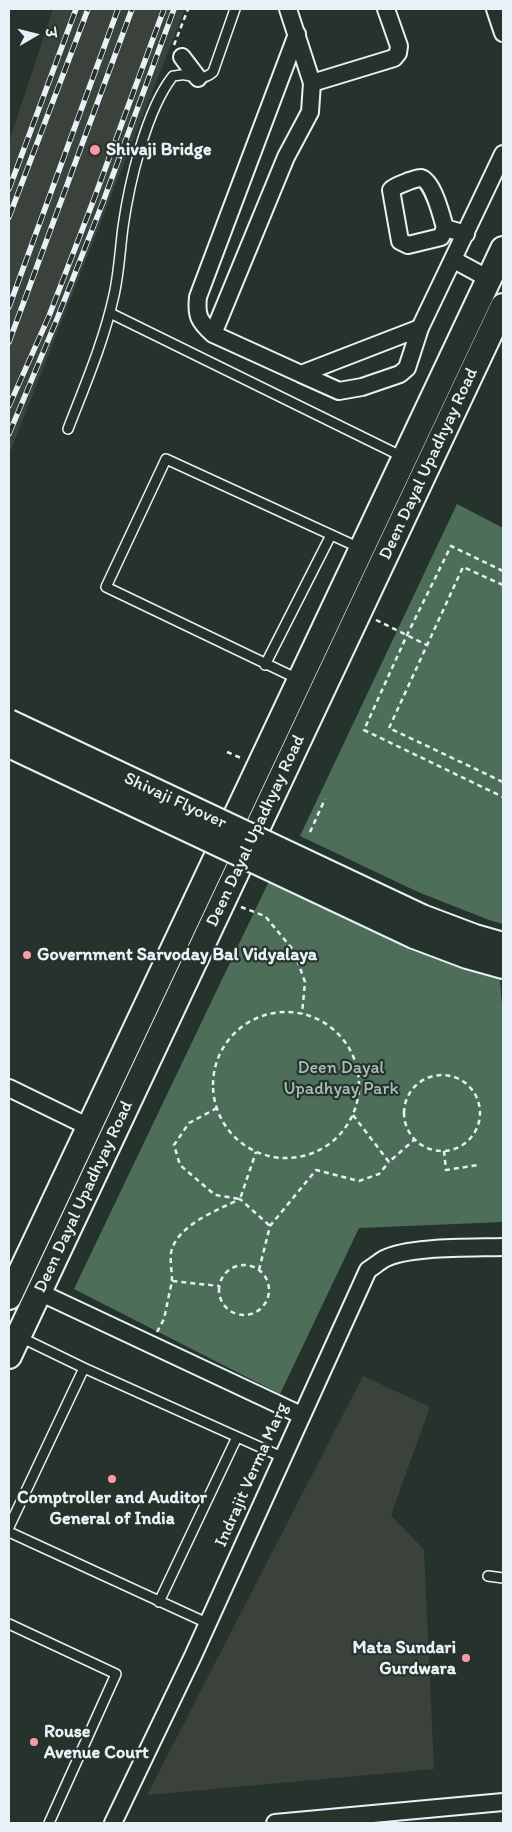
<!DOCTYPE html>
<meta charset="utf-8">
<style>
body{margin:0}
#map{position:relative;width:512px;height:1832px;overflow:hidden;background:#26332d;font-family:Itim,"Playpen Sans Deva",sans-serif}
canvas{display:block}
.frame{position:absolute;inset:0;border:10px solid #e8f1f8;pointer-events:none}
.north{position:absolute;left:10px;top:10px;width:50px;height:50px;-webkit-text-stroke:4px #26332d;paint-order:stroke;rotate:82deg;font-size:14px;font-weight:700;line-height:20px;text-align:center;color:#e8f1f8}
.north::after{content:'';display:block;margin:auto;width:18px;height:22px;background:#e8f1f8;clip-path:polygon(50% 0,100% 100%,50% 72%,0 100%)}
</style>
<div id="map">
<canvas width="512" height="1832"></canvas>
<div class="frame"></div>
<div class="north">उ</div>
</div>
<script>
const ctx = document.querySelector('canvas').getContext('2d');
ctx.lineJoin = 'round';
function paint(path, color) {
  ctx.fillStyle = color;
  ctx.fill(path, 'evenodd');
}
function strokePath(path, color, width, dash) {
  ctx.strokeStyle = color;
  ctx.lineWidth = width;
  ctx.lineCap = dash ? 'butt' : 'round';
  ctx.setLineDash(dash || []);
  ctx.stroke(path);
}
function label(font, color, halo, rows, align = 'center') {
  ctx.font = font + ' Itim,sans-serif';
  ctx.lineWidth = 4.5;
  ctx.setLineDash([]);
  ctx.textBaseline = 'middle';
  ctx.strokeStyle = halo;
  ctx.fillStyle = color;
  for (const [text, x, y, turn = 0] of rows) {
    ctx.save();
    ctx.translate(x, y);
    ctx.rotate((+turn || 0) * Math.PI / 180);
    ctx.textAlign = isNaN(turn) ? turn : align;
    if (halo) ctx.strokeText(text, 0, 0);
    ctx.fillText(text, 0, 0);
    ctx.restore();
  }
}
const built = new Path2D(`
 M 53,9 L 185,9 L 9,455 L 9,142 Z
 M 363,1376 L 430,1407 L 391,1515 L 424,1550 L 434,1769 L 147,1795 Z`);
const green = new Path2D(`
 M 457,504 L 503,528 L 503,924 L 489,920 L 418,892 L 300,836 Z
 M 270,879 L 427,953 L 500,979 L 503,1020 L 503,1222 L 359,1228 L 280,1394 L 74,1289 Z`);
const path = new Path2D(`
 M 174,45 L 188,9
 M 503,571 L 451,546 L 407,635 L 364,730 L 503,797
 M 503,585 L 463,567 L 389,728 L 503,782
 M 376,620 L 427,645
 M 227,752 L 241,758
 M 310,832 L 325,799
 M 241,907 L 265,916 L 294,951 L 305,982 L 302,1014
 M213 1085a73 73 0 1 1 146 0a73 73 0 1 1-146 0Z
 M404 1113a38 38 0 1 1 76 0a38 38 0 1 1-76 0Z
 M 217,1108 L 189,1123 L 174,1145 L 180,1165 L 215,1195 L 240,1199 L 256,1152
 M 353,1115 L 389,1162 L 415,1139
 M 444,1151 L 446,1170 L 478,1165
 M219 1290a25 25 0 1 1 50 0a25 25 0 1 1-50 0Z
 M 259,1270 L 270,1226 L 316,1170 L 359,1181 L 379,1174 L 389,1162
 M 172,1281 C 172,1272 170,1262 171,1253 C 176,1225 218,1210 240,1199 L 270,1226
 M 157,1332 L 164,1319 L 172,1281 L 219,1286`);
const lane = new Path2D(`
 M 110,313 L 403,457
 M 68,429 C 85,385 104,341 114,295 C 119,273 120,250 123,227 C 129,184 146,110 173,76 C 177,76 181,74 185,75 C 197,76 203,81 213,72 L 235,9
 M 265,665 L 331,535
 M 300,680 L 106,587 L 166,459 L 362,549
 M 18,1336 L 84,1368 L 282,1457
 M 9,1527 L 84,1368
 M 9,1532 L 207,1623
 M 488,1576 L 503,1578
 M 159,1602 L 237,1437
 M 9,1624 L 116,1674 L 49,1823`);
const street = new Path2D(`
 M 495,9 L 503,33
 M 297,34 L 198,297 C 196,316 199,321 213,334 L 301,374 L 420,328 L 503,154
 M 182,57 L 198,78
 M 312,83 L 394,58 L 398,53 L 399,46 L 386,9
 M 445,228 L 441,237 L 437,238 L 408,245 L 400,241 L 391,190 C 396,185 403,184 409,181 C 413,180 417,178 421,178 C 433,181 442,217 445,228 L 466,234
 M 454,260 L 489,279
 M 213,334 L 286,157 L 310,112 L 312,83 L 288,9
 M 301,374 L 339,391 L 362,387 L 400,374 L 407,368 L 420,328
 M 9,1088 L 89,1127
 M 39,1292 L 301,1415
 M 113,1823 L 193,1656 L 368,1270 C 373,1267 379,1262 384,1259 C 408,1246 474,1248 503,1247
 M 275,1823 L 503,1802`);
const secondary = new Path2D(`
 M 422,917 L 475,937 L 503,945
 M 414,936 L 467,956 L 503,966
 M 9,1297 L 503,249
 M 9,1356 L 503,306`);
const rail = new Path2D(`
 M 9,189 L 76,9
 M 9,217 L 88,9
 M 9,307 L 118,9
 M 9,342 L 132,9
 M 9,406 L 49,316 L 94,199 L 164,9
 M 9,434 L 57,319 L 103,202 L 174,9`);
const secondaryBridge = new Path2D(`
 M 9,722 L 422,917
 M 9,745 L 414,936`);
const markers = [
 [95,150,6,"#ff9aa2"],
 [27,955,5,"#ff9aa2"],
 [112,1479,5,"#ff9aa2"],
 [466,1658,5,"#ff9aa2"],
 [34,1742,5,"#ff9aa2"]
];
const poiNames = [
 ["Shivaji Bridge",106,150],
 ["Government Sarvoday Bal Vidyalaya",37,955],
 ["Comptroller and Auditor",112,1498,"center"],
 ["General of India",112,1519,"center"],
 ["Mata Sundari",456,1648,"right"],
 ["Gurdwara",456,1669,"right"],
 ["Rouse",44,1732],
 ["Avenue Court",44,1753]
];
const streetNames = [
 ["Deen Dayal Upadhyay Road",429,464,-65],
 ["Shivaji Flyover",175,801,25],
 ["Deen Dayal Upadhyay Road",256,831,-65],
 ["Deen Dayal Upadhyay Road",84,1197,-65],
 ["Indrajit Verma Marg",252,1475,-66]
];
const parkNames = [
 ["Deen Dayal",341,1068],
 ["Upadhyay Park",341,1089]
];
paint(built, '#3b413b');
paint(green, '#4d6f5a');
strokePath(lane, '#e8f1f8', 12);
strokePath(street, '#e8f1f8', 20);
strokePath(secondary, '#e8f1f8', 28);
strokePath(path, '#e8f1f8', 2.5, [5, 4]);
strokePath(lane, '#26332d', 9);
strokePath(street, '#26332d', 16);
strokePath(secondary, '#26332d', 24);
strokePath(rail, '#e8f1f8', 5.5);
strokePath(rail, '#26332d', 4, [11]);
strokePath(secondaryBridge, '#e8f1f8', 28, []);
strokePath(secondaryBridge, '#26332d', 24);
for (const [x, y, r, color] of markers) {
  const dot = new Path2D();
  dot.arc(x, y, r, 0, 2 * Math.PI);
  ctx.fillStyle = color;
  ctx.fill(dot);
  strokePath(dot, '#26332d', 2);
}
label('bold 18px', '#e8f1f8', '#26332d', poiNames, 'left');
label('18px', '#e8f1f8', '#26332d', streetNames);
label('18px', '#aabdb9', '#26332d', parkNames);
</script>
